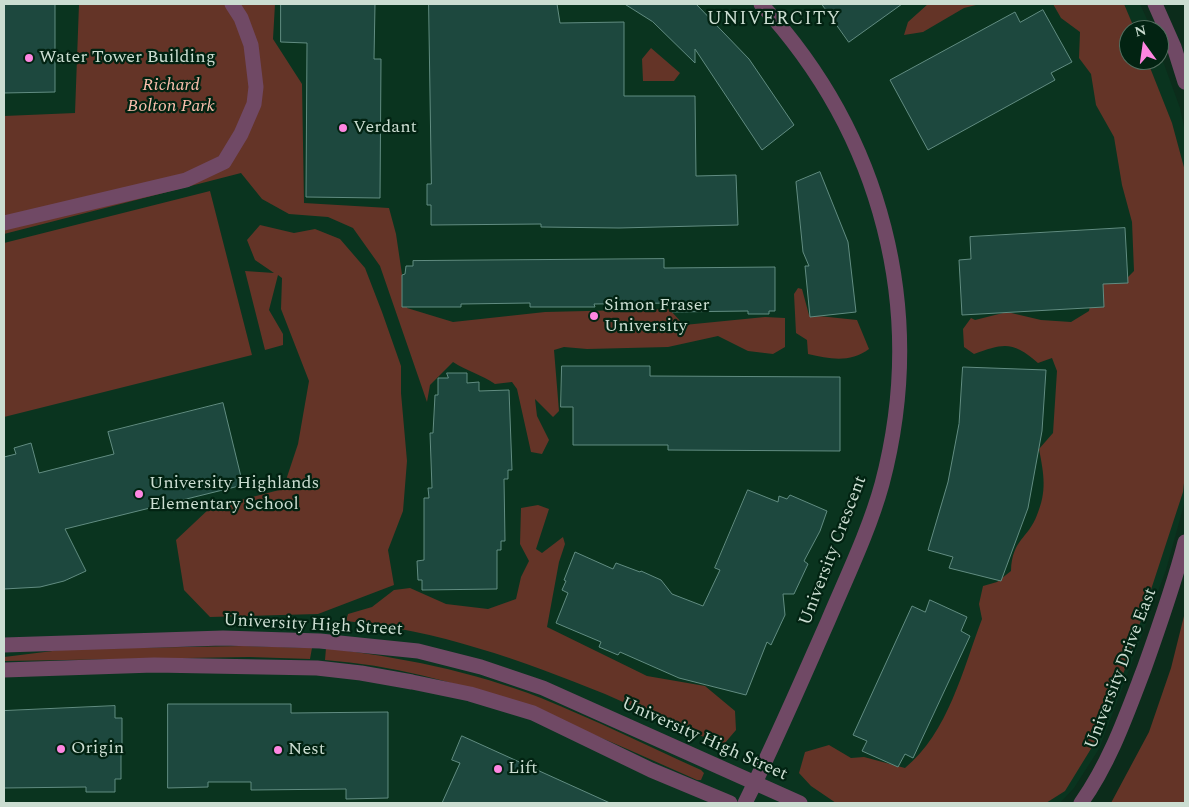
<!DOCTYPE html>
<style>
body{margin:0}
#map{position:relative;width:1189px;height:807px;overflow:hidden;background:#0c2c1b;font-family:Spectral,serif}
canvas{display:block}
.frame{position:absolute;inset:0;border:5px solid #cbddd1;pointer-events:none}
.north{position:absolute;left:1119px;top:20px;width:50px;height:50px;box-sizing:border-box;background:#022312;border:1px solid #526d5e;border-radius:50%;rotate:346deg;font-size:14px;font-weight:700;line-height:20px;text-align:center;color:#cbddd1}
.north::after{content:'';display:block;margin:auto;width:18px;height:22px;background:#fe86e1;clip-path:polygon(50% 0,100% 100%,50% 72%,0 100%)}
</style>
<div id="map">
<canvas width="1189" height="807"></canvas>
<div class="frame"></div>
<div class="north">N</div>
</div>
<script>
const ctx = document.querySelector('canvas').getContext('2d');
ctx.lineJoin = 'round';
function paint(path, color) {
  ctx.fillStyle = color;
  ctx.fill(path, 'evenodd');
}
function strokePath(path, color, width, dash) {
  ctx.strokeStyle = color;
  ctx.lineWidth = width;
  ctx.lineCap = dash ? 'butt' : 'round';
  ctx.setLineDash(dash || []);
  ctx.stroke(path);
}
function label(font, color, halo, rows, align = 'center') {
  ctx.font = font + ' Spectral,serif';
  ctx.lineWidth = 4.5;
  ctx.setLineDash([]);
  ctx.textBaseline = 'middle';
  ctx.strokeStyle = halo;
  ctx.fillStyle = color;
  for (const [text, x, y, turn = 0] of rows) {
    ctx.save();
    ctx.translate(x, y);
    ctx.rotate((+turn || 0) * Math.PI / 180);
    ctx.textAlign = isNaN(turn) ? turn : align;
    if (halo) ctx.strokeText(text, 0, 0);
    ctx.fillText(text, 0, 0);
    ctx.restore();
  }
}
const built = new Path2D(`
 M 4,4 L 1140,4 L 1152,30 L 1129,30 L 1129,60 L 1159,60 L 1159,50 L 1180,108 L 1185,131 L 1185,501 L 1166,570 L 1122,689 L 1099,749 L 1074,788 L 1060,803 L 4,803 Z`);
const green = new Path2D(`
 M 79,4 L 275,4 L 273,39 L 302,84 L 304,203 L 389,208 L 396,234 L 407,308 L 453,322 L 545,312 L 669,309 L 684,325 L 765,317 L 785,318 L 785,347 L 773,354 L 748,351 L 718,336 L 668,347 L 587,349 L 564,347 L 554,350 L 559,411 L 553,417 L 535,399 L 537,416 L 549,440 L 542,454 L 531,452 L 517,389 L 512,382 L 495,384 C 482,375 467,371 453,362 L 430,385 L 427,402 L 380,266 L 353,228 L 328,217 L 289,214 L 262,199 L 241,173 L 4,234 L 4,116 L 75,113 Z
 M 928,4 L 980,4 L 964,8 L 923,32 L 904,35 L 908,22 Z
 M 1053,4 L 1124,4 L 1135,30 L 1129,30 L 1129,60 L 1147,60 L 1172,123 L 1185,171 L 1185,474 L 1183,492 L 1125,669 L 1097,739 L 1065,791 L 1046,803 L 836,803 L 811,786 L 799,773 L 805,752 L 829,745 L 851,758 L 864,757 L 905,768 C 948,733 963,669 982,619 L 979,604 L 983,586 L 997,582 L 1011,571 C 1012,539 1028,539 1037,515 C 1047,491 1044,475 1039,449 L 1053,433 L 1057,371 L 1052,358 L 1038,363 C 1013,341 1004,343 974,354 L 964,347 L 963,329 L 971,318 L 975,320 L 1007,312 L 1041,320 L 1071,322 L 1089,311 L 1093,291 L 1107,277 L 1124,281 L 1134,271 L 1132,222 L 1122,185 L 1114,137 L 1096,105 L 1091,74 L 1079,58 L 1080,32 L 1061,18 Z
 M 651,48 L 680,73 L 674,81 L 643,81 L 642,59 Z
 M 210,191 L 252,355 L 4,417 L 4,243 Z
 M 260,225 L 294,233 L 315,229 L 340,239 L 365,268 L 382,312 L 401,366 L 401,393 L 407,461 L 403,511 L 388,550 L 394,585 L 318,614 L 210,617 L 184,590 L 176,540 L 210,508 L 283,489 L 298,444 L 309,381 L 281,309 L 282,278 L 278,275 L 269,310 L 283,334 L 283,345 L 265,350 L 245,271 L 274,273 L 255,260 L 247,240 Z
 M 798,288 L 802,289 L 809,315 L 857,320 L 869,349 C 850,363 830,359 808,354 L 807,340 L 796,333 L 794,294 Z
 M 538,505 L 549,509 L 536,549 L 542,553 L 563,537 L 565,544 L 559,562 L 547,627 L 647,676 L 705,686 L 735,711 L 736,730 L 724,744 C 683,731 644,711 605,694 C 521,660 437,630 346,621 L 348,614 L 372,607 L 394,590 L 410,588 L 446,604 L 488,609 L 516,599 L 521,577 L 529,561 L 520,544 L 521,508 Z
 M 1185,612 L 1185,803 L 1111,803 L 1149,732 L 1171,668 Z
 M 244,646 L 312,648 L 310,659 L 249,657 L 4,661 L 4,657 L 69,649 Z
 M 326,648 C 399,657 472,671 541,698 C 595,720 648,746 701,770 L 704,773 L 701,780 L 697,780 C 577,727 458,670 325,660 Z`);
const building = new Path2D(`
 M 4,4 L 55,4 L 55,92 L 4,93 Z
 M 281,4 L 375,4 L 374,59 L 381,59 L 380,198 L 306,197 L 307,43 L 281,42 Z
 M 429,4 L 557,4 L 560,23 L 624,22 L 624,96 L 695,96 L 696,176 L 736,175 L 738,225 L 619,228 L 541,227 L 541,224 L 431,225 L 431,205 L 427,205 L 427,184 L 431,184 Z
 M 625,4 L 696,4 L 749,59 L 794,125 L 762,150 L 695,49 L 695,63 L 653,22 Z
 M 822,4 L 902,4 L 849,42 Z
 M 1043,10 L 1072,62 L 1051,73 L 1055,80 L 928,150 L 890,80 L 1015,12 L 1020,22 Z
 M 820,172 L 848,242 L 856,312 L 810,317 L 805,266 L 809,266 L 803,252 L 796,182 Z
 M 1125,228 L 1128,283 L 1103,284 L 1104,307 L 962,315 L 959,260 L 971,259 L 970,237 Z
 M 664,259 L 664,268 L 775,267 L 775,311 L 769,311 L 769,314 L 748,314 L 748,311 L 672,312 L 672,303 L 594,304 L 595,307 L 530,307 L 530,303 L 461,304 L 461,307 L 402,307 L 402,275 L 405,274 L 406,266 L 413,266 L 413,261 Z
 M 562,366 L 650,366 L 650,376 L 840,377 L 840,451 L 668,450 L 668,445 L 573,445 L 573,407 L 561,407 Z
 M 963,367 L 1046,370 L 1042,431 L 1028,508 L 1001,581 L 949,568 L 953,557 L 928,550 L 948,482 L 959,424 Z
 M 447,373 L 467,373 L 467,383 L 479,382 L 479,391 L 509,390 L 512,470 L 508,470 L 508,479 L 504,479 L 505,541 L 501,541 L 501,550 L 497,550 L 497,589 L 422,590 L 422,580 L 418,580 L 417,561 L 424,560 L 424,498 L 429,498 L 428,488 L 432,488 L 430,433 L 433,433 L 435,395 L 438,395 L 438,378 L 448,378 Z
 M 223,403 L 243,485 L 65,529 L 86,571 L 64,581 L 40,587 L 4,589 L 4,457 L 16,454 L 14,448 L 31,443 L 39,473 L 114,454 L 108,432 Z
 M 748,490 L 778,502 L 779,496 L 787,499 L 790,495 L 827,511 L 820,531 L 804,561 L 808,564 L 794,594 L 783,594 L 785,615 L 771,645 L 767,642 L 746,695 L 679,678 L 620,652 L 618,655 L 599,647 L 601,642 L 556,623 L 568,593 L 562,590 L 566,581 L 564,580 L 575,552 L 613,569 L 616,563 L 640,572 L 641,571 L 661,580 L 672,594 L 703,606 L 720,570 L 715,568 Z
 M 930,600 L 967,617 L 961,631 L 970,636 L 913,758 L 905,754 L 898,767 L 862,751 L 867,741 L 853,735 L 912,606 L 925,612 Z
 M 168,704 L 291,704 L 291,713 L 388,712 L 388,798 L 346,799 L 346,789 L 251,790 L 251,782 L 208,782 L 208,787 L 168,788 Z
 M 115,706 L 115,718 L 122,718 L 122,746 L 121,747 L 121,779 L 115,779 L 115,792 L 86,792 L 86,787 L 4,788 L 4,711 Z
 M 462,736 L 610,803 L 442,803 L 460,763 L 452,760 Z`);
const minor = new Path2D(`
 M 1155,4 L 1174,47 L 1185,82
 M 4,223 L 186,180 L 224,162 L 241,134 L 254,104 L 256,87 L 251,45 L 241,18 L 232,4
 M 4,645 L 223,638 L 320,641 L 418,651 L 481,667 L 543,688 L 800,803
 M 4,670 L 154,665 L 317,668 L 361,673 L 412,682 L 470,694 L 533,713 L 651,770 L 730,803
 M 745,803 C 775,743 801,682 828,621 C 847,576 869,531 882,484 C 928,310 882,135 761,4
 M 1081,803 C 1110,762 1126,716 1144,669 C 1159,627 1174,585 1185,542`);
const markers = [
 [29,58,5,"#fe86e1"],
 [343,128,5,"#fe86e1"],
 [594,316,5,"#fe86e1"],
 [139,494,5,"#fe86e1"],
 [61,749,5,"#fe86e1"],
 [278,750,5,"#fe86e1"],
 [498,769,5,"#fe86e1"]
];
const poiNames = [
 ["Water Tower Building",39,58],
 ["Verdant",353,128],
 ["Simon Fraser",604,306],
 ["University",604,327],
 ["University Highlands",149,484],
 ["Elementary School",149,505],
 ["Origin",71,749],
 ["Nest",288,750],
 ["Lift",508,769]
];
const parkNames = [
 ["Richard",171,86],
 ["Bolton Park",171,107]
];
const streetNames = [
 ["University Crescent",834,551,-69],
 ["University High Street",313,626,3],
 ["University Drive East",1122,669,-69],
 ["University High Street",704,740,24]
];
const neighbourhoodNames = [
 ["UNIVERCITY",774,20]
];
paint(built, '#0a341f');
paint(green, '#643427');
paint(building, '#1d483e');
strokePath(building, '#618c81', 1);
strokePath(minor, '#704965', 15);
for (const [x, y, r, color] of markers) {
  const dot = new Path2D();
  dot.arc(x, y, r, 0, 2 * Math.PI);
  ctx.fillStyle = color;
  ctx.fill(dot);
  strokePath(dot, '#022312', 2);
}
label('18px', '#cbddd1', '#022312', poiNames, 'left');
label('italic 18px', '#f9beac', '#022312', parkNames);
label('18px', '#cbddd1', '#022312', streetNames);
ctx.letterSpacing = '1px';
label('19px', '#cbddd1', '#022312', neighbourhoodNames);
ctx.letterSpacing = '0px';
</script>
